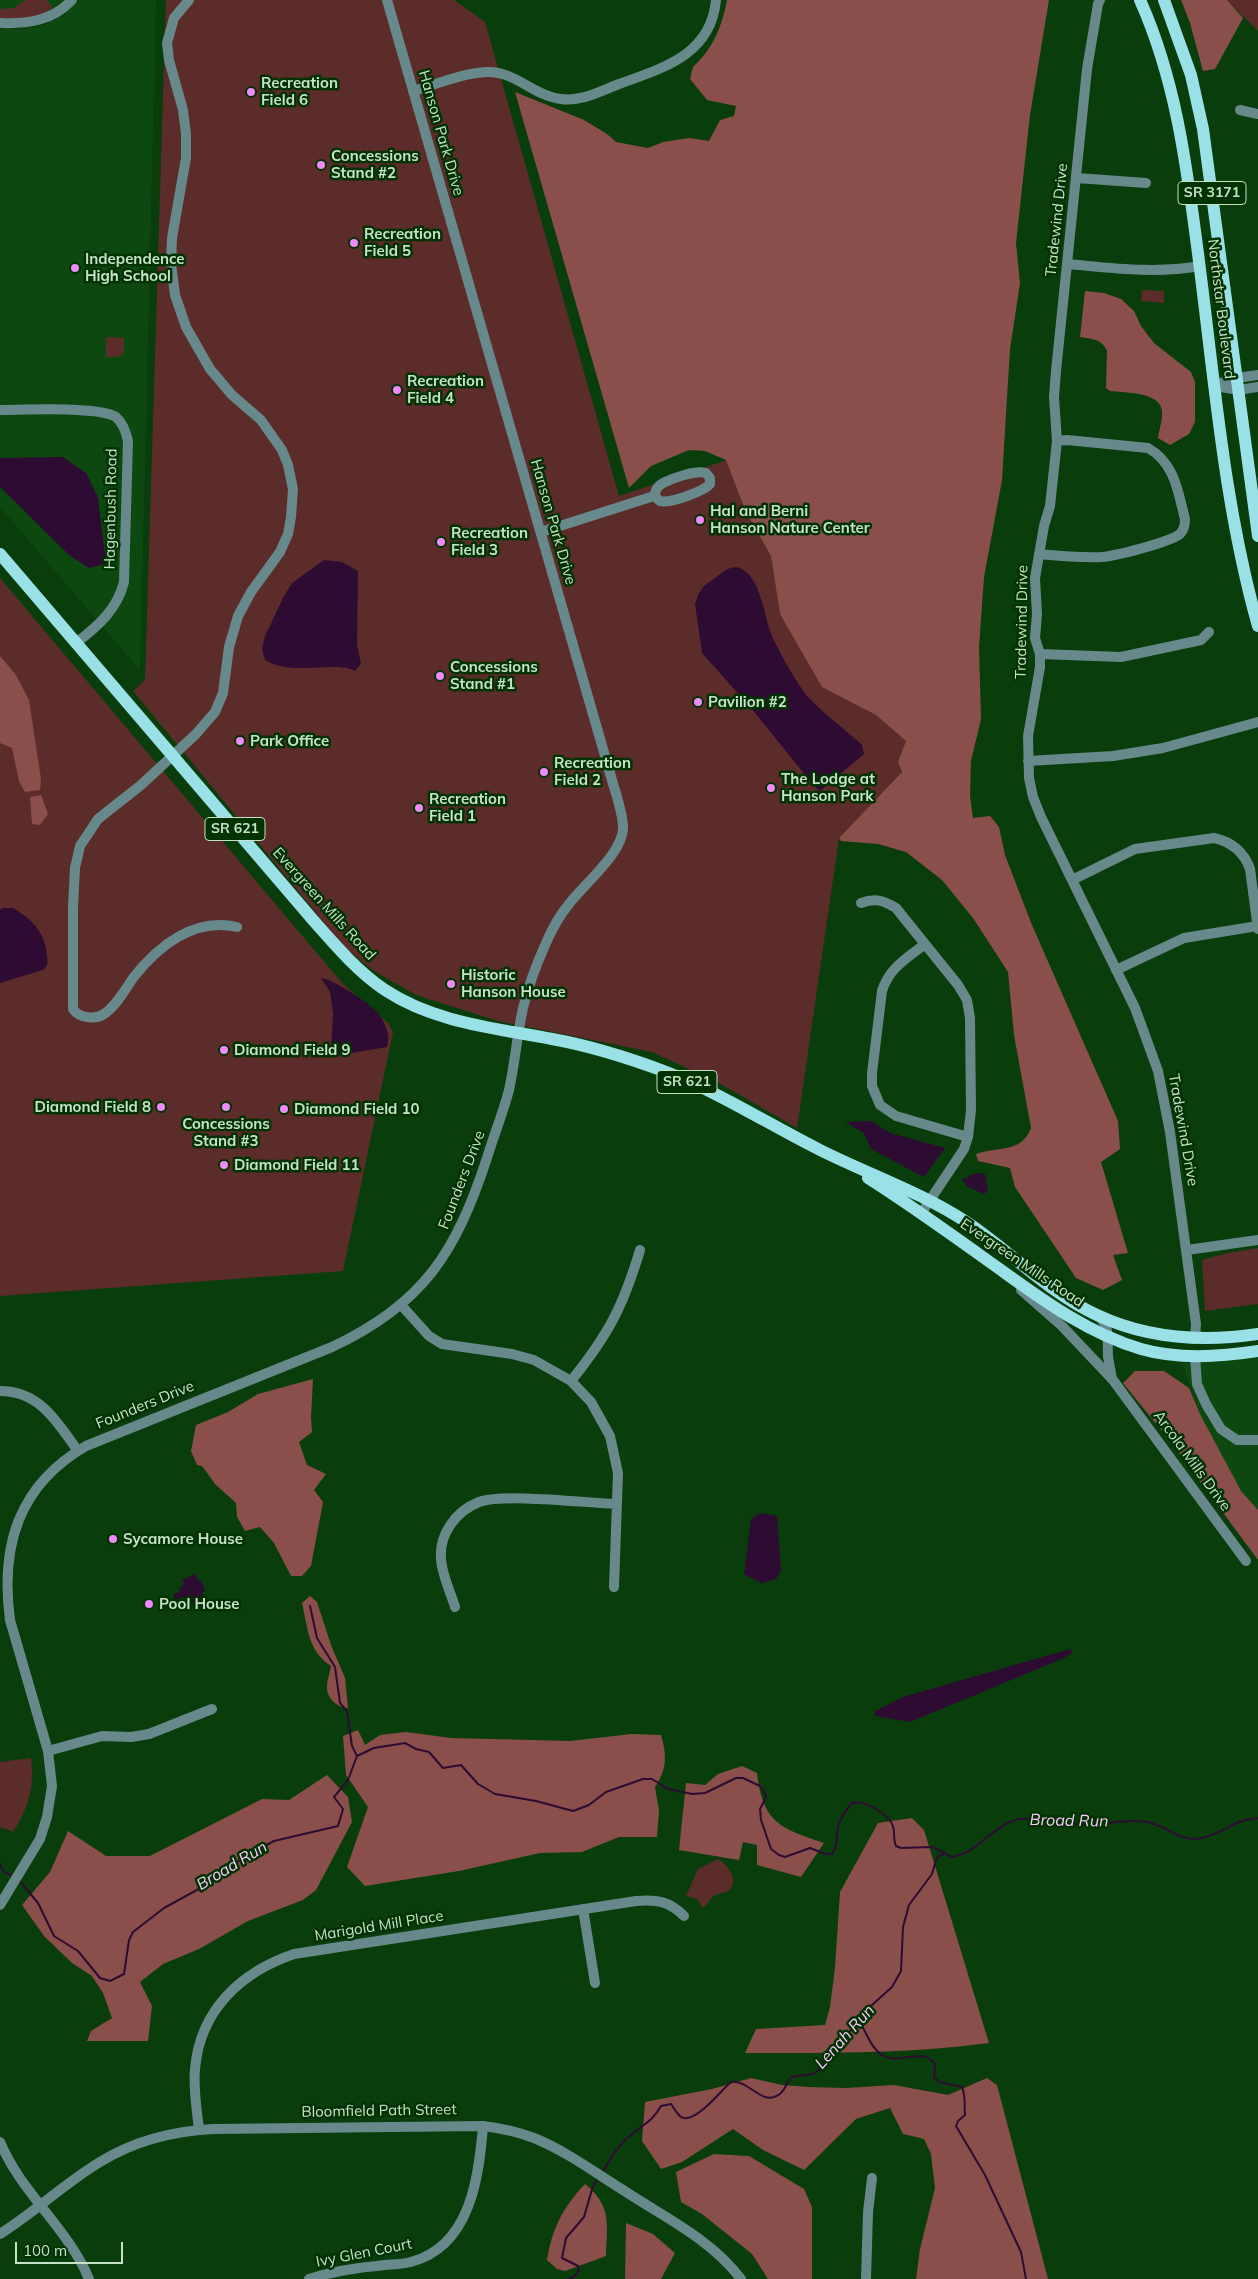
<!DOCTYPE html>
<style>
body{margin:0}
#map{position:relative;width:1258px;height:2279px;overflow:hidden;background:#093d0c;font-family:Mulish,sans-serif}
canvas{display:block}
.scale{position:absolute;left:15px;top:2242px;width:108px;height:22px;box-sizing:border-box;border:2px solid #c7e1c6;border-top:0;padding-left:6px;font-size:15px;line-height:18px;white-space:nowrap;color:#c7e1c6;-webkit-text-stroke:4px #003202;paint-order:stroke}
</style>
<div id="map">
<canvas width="1258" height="2279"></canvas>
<div class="scale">100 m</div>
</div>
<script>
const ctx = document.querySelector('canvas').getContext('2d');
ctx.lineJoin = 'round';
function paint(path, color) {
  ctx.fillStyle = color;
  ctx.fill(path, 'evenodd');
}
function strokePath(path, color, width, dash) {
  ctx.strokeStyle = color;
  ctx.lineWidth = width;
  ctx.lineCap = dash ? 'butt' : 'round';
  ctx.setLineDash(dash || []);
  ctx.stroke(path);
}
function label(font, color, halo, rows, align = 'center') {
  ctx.font = font + ' Mulish,sans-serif';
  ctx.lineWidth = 5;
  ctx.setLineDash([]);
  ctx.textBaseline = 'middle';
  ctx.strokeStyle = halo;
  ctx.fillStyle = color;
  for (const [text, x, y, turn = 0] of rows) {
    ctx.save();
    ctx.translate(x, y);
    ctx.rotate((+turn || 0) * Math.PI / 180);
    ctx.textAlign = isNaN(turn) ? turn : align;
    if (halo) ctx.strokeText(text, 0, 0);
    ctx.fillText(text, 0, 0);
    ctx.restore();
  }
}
const built = new Path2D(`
 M 0,0 L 65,0 L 48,12 L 0,18 Z
 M 80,0 L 156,0 L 140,670 L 0,507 L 0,29 L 26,29 L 45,25 L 61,17 Z
 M 1258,1354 L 1258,1510 L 1241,1492 L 1201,1416 L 1182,1363 Z`);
const green = new Path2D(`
 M 25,0 L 46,0 L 52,6 C 45,22 15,18 0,18 L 0,9 L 14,8 Z
 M 166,0 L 454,0 L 485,22 L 619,496 L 727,460 L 746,512 L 771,556 L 780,614 L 855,703 L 876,715 L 906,741 L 898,762 L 902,772 L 839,838 L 797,1128 L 719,1083 L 652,1052 L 498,1021 L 416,995 L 374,971 L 345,948 L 133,691 L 145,680 Z
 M 1227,0 L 1258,0 L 1258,31 Z
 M 1142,290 L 1164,291 L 1164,303 L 1141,301 Z
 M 106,337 L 124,338 L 124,352 L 118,357 L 106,357 Z
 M 0,578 L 343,984 L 388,1023 L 393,1032 L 343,1271 L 0,1296 Z
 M 1258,1248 L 1258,1304 L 1205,1311 L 1202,1260 L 1228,1253 Z
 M 31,1758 C 35,1786 28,1809 13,1832 L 0,1827 L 0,1762 Z
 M 718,1859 C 727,1864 741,1881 728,1891 C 724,1894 718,1893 713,1896 C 709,1900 708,1904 703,1908 L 697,1899 L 686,1896 L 698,1869 Z`);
const forest = new Path2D(`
 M 727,0 L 1049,0 L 1030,115 L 1016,243 L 1020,283 L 1010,349 L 1002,480 L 984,577 L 979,647 L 981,719 L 971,761 L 970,796 L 973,818 L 990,816 L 999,827 L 1005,855 L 1032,925 L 1118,1121 L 1120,1149 L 1101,1162 L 1128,1253 L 1113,1255 L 1122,1280 L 1103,1290 L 1076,1278 L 1015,1187 L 1010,1168 L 978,1161 L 976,1154 C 998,1146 1021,1154 1031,1128 L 1014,1035 L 1008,972 L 973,918 L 942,880 L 906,852 L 878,844 L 841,841 L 839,838 L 902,772 L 898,762 L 906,741 L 876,715 L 822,687 L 780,614 L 771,556 L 746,512 L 726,460 L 705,451 L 689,450 L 651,466 L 629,488 L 515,92 L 584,120 L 607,134 L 616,142 L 648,148 L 663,142 L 689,138 L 709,141 L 720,120 L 734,116 L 736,106 L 707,100 L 690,79 L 693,67 C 713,49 722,26 727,0 Z
 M 1181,0 L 1227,0 L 1243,18 L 1215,69 L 1203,71 L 1190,23 Z
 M 1085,291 L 1104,293 L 1121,299 L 1134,311 L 1141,326 L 1154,343 L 1191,372 L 1195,382 L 1195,422 L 1189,434 L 1170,445 L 1158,438 C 1159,430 1163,419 1162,411 C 1160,391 1124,393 1110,391 L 1106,388 L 1107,351 C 1102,339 1092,339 1080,337 Z
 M 0,656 L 16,675 L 29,700 L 41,779 L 40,790 L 25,792 L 19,781 L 12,748 L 0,743 Z
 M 41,795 L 48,814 L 40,825 L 32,824 L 30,797 Z
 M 1135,1371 L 1164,1371 L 1189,1388 L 1201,1416 L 1241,1491 L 1258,1510 L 1258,1560 L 1170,1441 L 1123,1383 Z
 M 313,1379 L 311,1418 L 312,1432 L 299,1442 L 307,1465 L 326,1474 L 314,1490 L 323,1502 L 311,1566 L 302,1576 L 291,1576 L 274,1543 L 260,1527 L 245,1531 L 237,1517 L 236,1503 L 215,1484 L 202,1466 L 197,1465 L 191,1451 L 196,1425 L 228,1412 L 258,1394 Z
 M 310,1596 L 317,1602 L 331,1645 L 345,1678 L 348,1708 C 338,1708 326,1698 327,1686 C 327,1680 330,1673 331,1666 C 308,1651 308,1629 302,1603 Z
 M 358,1730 L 365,1745 L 380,1735 L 406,1732 L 451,1738 L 570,1741 L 632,1734 L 661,1735 C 667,1755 667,1770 655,1787 L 659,1811 L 657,1837 L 619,1837 L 582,1852 L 540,1853 L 459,1871 L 365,1886 L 347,1867 L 368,1807 L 346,1775 L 343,1736 Z
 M 742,1766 L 757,1773 C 763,1823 780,1828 824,1843 L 801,1877 L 757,1865 L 757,1845 L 743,1842 L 739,1860 L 679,1850 L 686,1783 L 705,1785 L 718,1774 Z
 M 327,1775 L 348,1797 L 352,1822 L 316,1890 L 303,1900 L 248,1921 L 199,1949 L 163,1964 L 140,1982 L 152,2006 L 148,2041 L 87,2041 L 91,2031 L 112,2018 L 103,1993 L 92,1976 L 72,1963 L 44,1936 L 22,1905 L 50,1872 L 68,1831 L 106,1856 L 150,1856 L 262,1799 L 289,1800 Z
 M 912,1818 L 924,1830 L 989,2043 C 908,2054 827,2053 745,2053 L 756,2029 L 825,2025 L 830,2007 L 835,1967 L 840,1892 L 878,1823 Z
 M 751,2078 L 782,2085 L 809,2087 L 846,2088 L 894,2085 L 948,2095 L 987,2078 L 997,2085 L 1048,2279 L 916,2279 L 920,2249 L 935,2188 L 931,2154 L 924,2139 L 903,2134 L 890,2108 L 856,2119 L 804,2170 L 763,2150 L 733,2129 L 682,2162 L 661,2169 L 642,2141 L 645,2102 L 712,2089 Z
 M 714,2154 L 749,2156 L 804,2189 L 812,2207 L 812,2279 L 768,2279 L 752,2254 L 702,2214 L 681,2202 L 676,2172 Z
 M 585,2184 C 612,2206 607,2224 606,2256 L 565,2271 L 557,2269 L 547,2260 C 552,2229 563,2207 585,2184 Z
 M 626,2223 L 653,2234 L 675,2253 L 661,2279 L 625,2279 Z`);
const water = new Path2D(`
 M 63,457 L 86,473 L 98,497 L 106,564 L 89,568 L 70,556 L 0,487 L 0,458 Z
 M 324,560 L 342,562 L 358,571 L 357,645 L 361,664 L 355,671 C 335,660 293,677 265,660 L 262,649 L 265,636 L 284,596 L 292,583 Z
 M 736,567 C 762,573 763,617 773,638 C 779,652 798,685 808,697 C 824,714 845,729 862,745 L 864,754 L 820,791 L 815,787 L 751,708 L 702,653 L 695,604 L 698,595 L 704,586 L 727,569 Z
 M 2,908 L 13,908 C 33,920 45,932 47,956 C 48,962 48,966 43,970 L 0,983 L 0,910 Z
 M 321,978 C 331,978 371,1004 377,1012 C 385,1021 391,1036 387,1047 L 334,1056 L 331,1051 L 333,1014 L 330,992 Z
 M 871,1121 L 890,1133 L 945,1148 L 924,1177 L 871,1149 L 864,1133 L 845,1122 Z
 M 978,1173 L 985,1174 L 988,1190 L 984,1194 L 968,1187 L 962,1180 L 963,1178 L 966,1179 L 970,1175 Z
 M 760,1513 L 777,1516 L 781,1570 L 776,1579 L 761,1583 L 744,1574 L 751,1519 Z
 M 195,1574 L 198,1581 L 201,1580 L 205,1591 L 202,1592 L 205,1599 L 191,1604 L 189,1600 L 183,1597 L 175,1600 L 173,1594 L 180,1592 L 179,1589 L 184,1584 L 182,1580 Z
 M 1070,1649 L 1072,1653 L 1064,1658 L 910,1722 L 875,1716 L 875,1711 L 903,1697 Z`);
const stream = new Path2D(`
 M 310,1606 L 317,1638 L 335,1667 L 340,1703 L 347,1711 L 352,1746 L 357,1756
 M 0,1863 C 2,1871 4,1874 13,1875
 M 20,1881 L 38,1903 L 54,1936 L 78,1951 L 100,1978 L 110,1981 L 124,1974 L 129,1940 L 133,1932 L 164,1908 L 206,1885 L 244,1857 L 274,1841 L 338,1826 L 343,1809 L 334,1797 L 348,1780 L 357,1756 L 374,1748 L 405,1743 L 416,1749 L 429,1752 L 443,1768 L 461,1765 L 478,1784 L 495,1794 L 536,1801 L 573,1811 L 589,1805 L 606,1792 L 643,1779 L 652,1779 L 668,1789 L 692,1794 L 705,1793 L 736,1778 L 743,1778 L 760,1786 L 764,1791 L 766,1797 L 760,1809 L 761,1820 L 771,1849 L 779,1855 L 785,1857 L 810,1848 L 826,1854 L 832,1854 C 838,1846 836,1836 838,1827 C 840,1818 846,1810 852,1803 C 865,1800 888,1813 893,1826 C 895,1832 893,1839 896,1846 L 901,1848 L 933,1847 L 952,1857 C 979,1853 994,1822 1021,1819 C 1043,1817 1064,1824 1086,1825 C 1106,1825 1127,1818 1147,1822 C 1164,1825 1179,1840 1197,1839 C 1213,1837 1225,1828 1239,1822 C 1245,1820 1252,1819 1258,1818
 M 860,2023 C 867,2033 871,2048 882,2055 C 900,2066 921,2046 935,2064 L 934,2077 L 939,2082 L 962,2087 C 966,2096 964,2105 965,2115 L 958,2121 L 956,2126 L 985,2175 L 1021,2252 L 1026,2279
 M 603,2172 C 610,2159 618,2145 630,2136 C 643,2124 652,2122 661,2106 L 671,2104 C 674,2108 677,2114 681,2117 C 695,2125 722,2089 731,2082 C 750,2079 762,2109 781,2093 C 786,2088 787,2082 791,2077 L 813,2074 L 819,2070 L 826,2055 L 841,2042 L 872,2005 L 892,1987 L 901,1971 L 903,1927 L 909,1905 L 932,1874 L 937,1857 L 944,1854
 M 568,2279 L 575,2276 L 579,2270 L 578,2266 L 562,2258 L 566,2238 L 584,2217 L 593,2186 L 599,2178`);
const minor = new Path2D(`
 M 189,0 L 174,18 L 167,43 L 169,60 L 183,110 L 186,134 L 186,158 L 172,238 L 171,264 L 175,295 L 186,327 L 210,369 L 232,395 L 261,420 L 282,450 L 288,465 L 293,489 L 291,517 L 288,534 L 280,552 L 251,592 L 238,616 L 229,647 L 223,693 L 215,712 L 196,734 L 141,785 L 98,819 L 80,846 L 75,868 L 73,907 L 73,1009 C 79,1018 95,1020 104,1014 C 116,1006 125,990 133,978 C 158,946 194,917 237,927
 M 1100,0 L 1098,4 L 1087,69 L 1056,371 L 1054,397 L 1057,441 L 1050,506 L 1044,526 L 1035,578 L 1037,614 L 1035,638 L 1040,654 L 1040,667 L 1028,736 L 1029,778 L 1033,797 L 1041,817 L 1135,1008 L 1158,1071 L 1170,1132 L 1196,1324 L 1195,1339
 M 0,23 C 28,24 52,21 72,0
 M 413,91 C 437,84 463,73 487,72 C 515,71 534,96 561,99 C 581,102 601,91 619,84 C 663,68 711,55 716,0
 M 1240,110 L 1258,114
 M 1077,178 L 1146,183
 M 1068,264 C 1112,268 1155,274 1200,266
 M 1215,385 L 1236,378 L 1258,375
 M 1216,386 L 1238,390 L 1258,387
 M 0,410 C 23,410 99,406 116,417 C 123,423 126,432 128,441 L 124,582 C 117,610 98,626 76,643
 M 541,532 L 654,496 C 656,497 658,500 660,501 C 670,504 704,491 710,484 L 710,478 L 706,473 C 695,470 673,478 663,483 C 657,486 656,490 654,496
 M 1039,554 C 1060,556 1080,558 1102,557 C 1116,556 1170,542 1180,534 C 1184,530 1185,525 1185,519 C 1178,492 1175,463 1148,448 L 1067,440 L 1057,441
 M 1040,654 L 1121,657 L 1201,640 L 1209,632
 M 1028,761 L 1113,756 L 1163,748 L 1258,722
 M 1072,880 L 1135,849 L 1214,838 C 1232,842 1244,852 1250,869 L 1258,929
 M 861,903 C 875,898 883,900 896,908 L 958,985 L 967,1000 L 970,1018 L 971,1110 L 968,1137 L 964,1149 L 922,1212
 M 925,944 C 907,958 889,968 882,991 L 872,1073 L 872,1086 L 880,1105 L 896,1116 L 968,1137
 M 1116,970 L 1184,938 L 1258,926
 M 1187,1250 L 1258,1240
 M 1021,1290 L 1062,1326 L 1113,1380 L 1246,1561
 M 402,1306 L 429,1336 L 442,1344 L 512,1354 L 534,1360 L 571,1381 L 591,1402 L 610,1436 L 618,1473 L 614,1587
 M 1098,1316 C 1111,1326 1107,1341 1108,1356 C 1109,1364 1111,1372 1112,1379
 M 1195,1356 L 1197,1384 L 1206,1404 L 1221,1429 L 1237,1440 L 1258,1440
 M 571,1381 C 608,1335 623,1307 640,1250
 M 0,1391 C 40,1391 57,1422 78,1451
 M 455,1607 C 450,1591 442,1575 441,1559 C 439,1534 456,1511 479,1502 C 505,1493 586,1503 617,1504
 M 48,1751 L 102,1736 L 131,1737 L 149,1734 L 212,1709
 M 0,1905 L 40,1839 L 47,1817 L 52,1786 L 48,1751 L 10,1620 C 0,1545 19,1485 86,1446 L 332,1347 C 424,1304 456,1252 487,1158 C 494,1135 503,1113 509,1090 C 515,1063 517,1035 523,1008 C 528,987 537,963 546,943 C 552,929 559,916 569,904 C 583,885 623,853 623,828 C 623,815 618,800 614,787 L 387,0
 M 583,1909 L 595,1983
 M 199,2130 C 197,2110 193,2089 195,2069 C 200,2010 241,1972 294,1954 L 636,1901 C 656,1899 669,1901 684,1916
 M 0,2142 C 21,2193 68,2228 89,2279
 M 0,2234 C 35,2212 65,2183 100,2162 C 134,2141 174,2131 213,2129 L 483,2126 C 500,2128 518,2132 534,2138 C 566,2151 594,2172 623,2190 C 664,2217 711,2239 741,2279
 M 309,2279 C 331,2272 354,2268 377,2266 C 388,2264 400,2265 411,2262 C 471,2246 479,2176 483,2126
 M 866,2279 L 868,2212 L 872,2178`);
const major = new Path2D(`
 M 1140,0 C 1175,78 1186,161 1197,246 C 1214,373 1223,502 1258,626
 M 1164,0 L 1191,75 L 1203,129 L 1258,536
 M 0,554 L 313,920 C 335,945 357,971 385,990 C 435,1023 496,1028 552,1039 C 591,1046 632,1059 669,1073 C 722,1094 770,1125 820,1150 C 870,1175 921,1192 968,1223 C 1011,1252 1049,1293 1097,1315 C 1148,1339 1204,1342 1258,1334
 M 868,1178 C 909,1204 948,1232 987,1260 C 1035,1294 1083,1332 1141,1349 C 1179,1360 1220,1357 1258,1351`);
const markers = [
 [251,92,5,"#ee8bf8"],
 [321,165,5,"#ee8bf8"],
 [354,243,5,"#ee8bf8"],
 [75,268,5,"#ee8bf8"],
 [397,390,5,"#ee8bf8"],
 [700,520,5,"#ee8bf8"],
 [441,542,5,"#ee8bf8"],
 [440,676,5,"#ee8bf8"],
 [698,702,5,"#ee8bf8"],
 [240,741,5,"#ee8bf8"],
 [544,772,5,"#ee8bf8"],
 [771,788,5,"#ee8bf8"],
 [419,808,5,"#ee8bf8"],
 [451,984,5,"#ee8bf8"],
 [224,1050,5,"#ee8bf8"],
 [161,1107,5,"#ee8bf8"],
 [226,1107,5,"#ee8bf8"],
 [284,1109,5,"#ee8bf8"],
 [224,1165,5,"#ee8bf8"],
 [113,1539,5,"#ee8bf8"],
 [149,1604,5,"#ee8bf8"]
];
const shields = [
 [1212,193,68],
 [235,829,60],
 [687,1082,60]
];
const shieldNames = [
 ["SR 3171",1212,193],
 ["SR 621",235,829],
 ["SR 621",687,1082]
];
const poiNames = [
 ["Recreation",261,83],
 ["Field 6",261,100],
 ["Concessions",331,156],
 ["Stand #2",331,173],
 ["Recreation",364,234],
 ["Field 5",364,251],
 ["Independence",85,259],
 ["High School",85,276],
 ["Recreation",407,381],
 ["Field 4",407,398],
 ["Hal and Berni",710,511],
 ["Hanson Nature Center",710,528],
 ["Recreation",451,533],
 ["Field 3",451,550],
 ["Concessions",450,667],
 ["Stand #1",450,684],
 ["Pavilion #2",708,702],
 ["Park Office",250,741],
 ["Recreation",554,763],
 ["Field 2",554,780],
 ["The Lodge at",781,779],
 ["Hanson Park",781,796],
 ["Recreation",429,799],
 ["Field 1",429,816],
 ["Historic",461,975],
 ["Hanson House",461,992],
 ["Diamond Field 9",234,1050],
 ["Diamond Field 8",151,1107,"right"],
 ["Diamond Field 10",294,1109],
 ["Concessions",226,1124,"center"],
 ["Stand #3",226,1141,"center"],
 ["Diamond Field 11",234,1165],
 ["Sycamore House",123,1539],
 ["Pool House",159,1604]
];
const streetNames = [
 ["Hanson Park Drive",441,133,74],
 ["Tradewind Drive",1057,220,-84],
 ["Northstar Boulevard",1221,309,83],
 ["Hagenbush Road",111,509,-89],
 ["Hanson Park Drive",553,522,74],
 ["Tradewind Drive",1022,622,-89],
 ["Evergreen Mills Road",324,904,48],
 ["Tradewind Drive",1183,1130,80],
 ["Founders Drive",462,1180,-69],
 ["Evergreen Mills Road",1022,1263,34],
 ["Founders Drive",145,1405,-22],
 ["Arcola Mills Drive",1192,1461,54],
 ["Marigold Mill Place",379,1926,-9],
 ["Bloomfield Path Street",379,2111,-1],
 ["Ivy Glen Court",364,2253,-11]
];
const waterNames = [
 ["Broad Run",1069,1821,1],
 ["Broad Run",232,1866,-31],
 ["Lenah Run",845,2037,-48]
];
paint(built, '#0d4811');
paint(green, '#5c2c2a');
paint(forest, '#8b4f4b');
paint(water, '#2e0b32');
strokePath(stream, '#2e0b32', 2);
strokePath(minor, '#68898c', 10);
strokePath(major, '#9ae0e7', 12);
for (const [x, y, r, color] of markers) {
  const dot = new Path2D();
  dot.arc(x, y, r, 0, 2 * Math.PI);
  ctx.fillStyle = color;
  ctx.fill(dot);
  strokePath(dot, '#003202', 2);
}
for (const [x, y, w] of shields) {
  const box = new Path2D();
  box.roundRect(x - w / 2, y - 11.5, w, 23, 4);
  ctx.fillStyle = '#003202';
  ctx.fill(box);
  strokePath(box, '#c7e1c6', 1);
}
label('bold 14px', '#c7e1c6', null, shieldNames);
label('bold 15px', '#c7e1c6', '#003202', poiNames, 'left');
label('15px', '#c7e1c6', '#003202', streetNames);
label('italic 16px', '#fac8fe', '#003202', waterNames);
</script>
